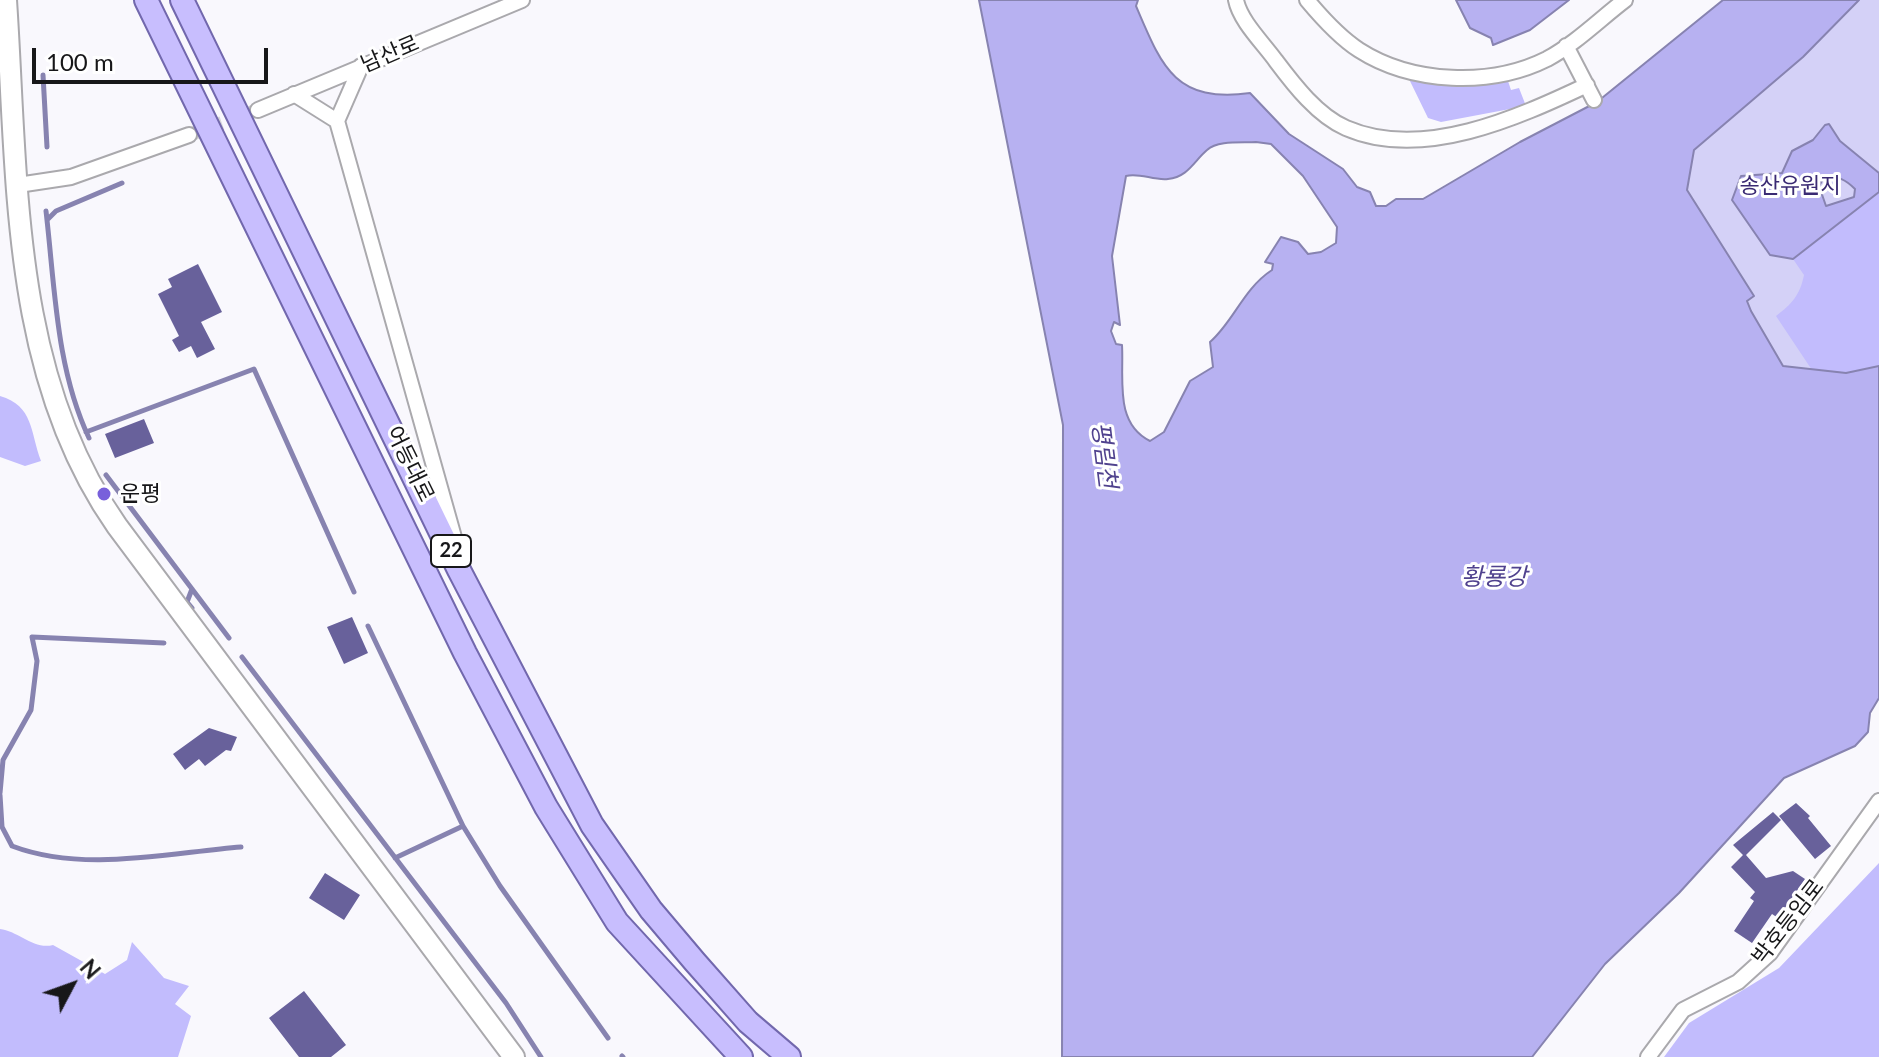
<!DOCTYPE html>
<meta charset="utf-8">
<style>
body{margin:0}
#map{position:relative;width:1879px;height:1057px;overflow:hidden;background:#f9f8fd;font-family:Lato,sans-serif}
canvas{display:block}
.north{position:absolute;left:32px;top:945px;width:80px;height:80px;-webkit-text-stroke:6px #fff;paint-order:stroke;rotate:49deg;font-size:22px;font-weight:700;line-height:32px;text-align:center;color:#171719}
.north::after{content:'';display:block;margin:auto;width:28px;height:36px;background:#171719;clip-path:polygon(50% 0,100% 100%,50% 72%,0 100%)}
.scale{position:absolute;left:32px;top:48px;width:236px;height:36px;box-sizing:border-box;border:4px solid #171719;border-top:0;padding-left:10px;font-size:24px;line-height:28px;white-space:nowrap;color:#171719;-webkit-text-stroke:6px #fff;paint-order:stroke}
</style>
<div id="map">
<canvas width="1879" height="1057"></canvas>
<div class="north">N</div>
<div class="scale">100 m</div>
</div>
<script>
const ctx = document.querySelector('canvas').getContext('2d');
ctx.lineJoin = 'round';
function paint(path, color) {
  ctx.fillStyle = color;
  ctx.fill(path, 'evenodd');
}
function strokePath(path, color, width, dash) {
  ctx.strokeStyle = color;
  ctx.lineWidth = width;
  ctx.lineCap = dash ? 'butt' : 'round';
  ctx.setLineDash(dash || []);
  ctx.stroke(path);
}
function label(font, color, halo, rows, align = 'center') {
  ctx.font = font + ' Lato,"Noto Sans KR",sans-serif';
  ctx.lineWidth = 6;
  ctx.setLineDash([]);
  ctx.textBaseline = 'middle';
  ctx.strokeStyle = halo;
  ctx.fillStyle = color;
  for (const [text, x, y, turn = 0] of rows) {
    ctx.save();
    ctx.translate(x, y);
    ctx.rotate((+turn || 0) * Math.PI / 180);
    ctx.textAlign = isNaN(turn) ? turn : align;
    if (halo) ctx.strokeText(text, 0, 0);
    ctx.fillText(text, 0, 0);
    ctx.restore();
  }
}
const green = new Path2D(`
 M 1859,0 L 1879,0 L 1879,366 L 1846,373 L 1783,366 L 1751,311 L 1747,301 L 1754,295 L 1687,190 L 1694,150 L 1803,57 Z`);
const forest = new Path2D(`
 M 1409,79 L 1478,86 L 1508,81 L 1511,90 L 1519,88 L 1526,106 L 1441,122 L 1428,118 Z
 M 1879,192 L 1879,366 L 1846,373 L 1812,370 L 1776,316 C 1792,304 1800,295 1804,275 L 1793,259 Z
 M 0,396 C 34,406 30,432 41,461 L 25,466 L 0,457 Z
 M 1879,863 L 1879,1057 L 1664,1057 L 1689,1023 L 1779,968 Z
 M 0,929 C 18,931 34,950 53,945 L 105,974 L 127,960 L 132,942 L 164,978 L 189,986 L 175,1004 L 191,1016 L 178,1057 L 0,1057 Z`);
const water = new Path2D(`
 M 979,0 L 1138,0 L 1136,6 C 1162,67 1175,103 1250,93 L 1289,134 L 1343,169 L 1357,187 L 1370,192 L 1376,206 L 1386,206 L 1396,199 L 1423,199 L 1520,142 L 1597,102 L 1723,0 L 1859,0 L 1803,57 L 1694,150 L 1687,190 L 1754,296 L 1747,301 L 1751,311 L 1783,366 L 1846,373 L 1879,366 L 1879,698 L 1870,713 L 1868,732 L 1855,746 L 1784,778 L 1679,893 L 1605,964 L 1532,1057 L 1062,1057 L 1063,425 ZM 1256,142 L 1271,144 L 1303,176 L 1337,227 L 1336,243 L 1321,252 L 1308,254 L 1298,242 L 1281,237 L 1265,262 L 1273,264 L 1272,270 C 1243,289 1234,321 1210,342 L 1213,367 L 1190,381 L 1164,432 L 1150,441 C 1114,423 1124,379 1122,345 L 1116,344 L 1111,331 L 1114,322 L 1120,325 L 1112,256 L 1126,176 C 1139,172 1154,181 1168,179 C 1188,177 1194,161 1207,150 C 1218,140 1242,143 1256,142 Z
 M 1456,0 L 1569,0 L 1530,30 L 1493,45 L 1491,38 L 1470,28 Z
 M 1829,124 L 1840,141 L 1879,173 L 1879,192 L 1793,259 L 1770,255 L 1732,200 L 1741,176 L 1782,173 L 1792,151 L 1813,140 L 1825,125 ZM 1825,176 C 1839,177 1845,179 1855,189 L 1854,197 L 1826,206 L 1819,186 Z`);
const stream = new Path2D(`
 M 43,75 L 47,147
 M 46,211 C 55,288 56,368 89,438
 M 48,219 L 56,211 L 122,183
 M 86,432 L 254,369 L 354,592
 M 106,475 L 229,638
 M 187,614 L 192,608 L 187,602 L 192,589
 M 368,626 L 463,826 L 500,886 L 608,1038
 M 242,657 L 506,1003 L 541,1057
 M 0,793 L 3,760 L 31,710 L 37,661 L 32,637 L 164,643
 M 0,795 L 2,827 L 12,846 C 83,873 167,853 241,847
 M 395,858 L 463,826
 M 622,1056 L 623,1057`);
const building = new Path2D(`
 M 198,264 L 222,312 L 201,322 L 215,349 L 197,358 L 191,346 L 179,352 L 172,340 L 179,336 L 158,294 L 172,287 L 168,279 Z
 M 144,419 L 154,443 L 115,458 L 105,434 Z
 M 352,617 L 368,653 L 344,664 L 327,627 Z
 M 209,728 L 237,737 L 231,751 L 226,750 L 205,766 L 199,759 L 185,770 L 173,754 Z
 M 1796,803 L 1810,816 L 1808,818 L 1831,846 L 1815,859 L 1779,816 Z
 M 1773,812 L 1781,820 L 1746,855 L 1766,878 L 1793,871 L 1805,879 L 1778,918 L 1772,914 L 1752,943 L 1734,931 L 1754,901 L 1750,898 L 1755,892 L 1731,867 L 1743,855 L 1733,845 Z
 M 325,873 L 360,895 L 344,920 L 309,898 Z
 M 304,991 L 346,1045 L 331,1057 L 299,1057 L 269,1018 Z`);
const streetTunnel = new Path2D(`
 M 189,135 L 258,110`);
const street = new Path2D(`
 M 1236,0 C 1240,21 1264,44 1276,61 C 1294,85 1318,116 1346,128 C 1422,161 1517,118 1587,85
 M 1307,0 C 1322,18 1339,37 1359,50 C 1412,84 1491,87 1547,59 C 1575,44 1600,19 1625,0
 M 1566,46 L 1594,100
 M 361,66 L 337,121 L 457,548
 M 294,94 L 337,121
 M 258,110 L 522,0
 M 18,185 L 71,177 L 189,135
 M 1648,1057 L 1683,1010 L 1738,982 L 1770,953 L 1879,801`);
const secondary = new Path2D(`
 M 6,0 C 18,178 10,374 117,526 L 514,1057`);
const primary = new Path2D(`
 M 146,0 L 465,653 L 546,807 L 617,922 L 741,1057
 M 182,0 L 459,570 L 592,825 L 651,910 L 695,962 L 748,1022 L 789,1057`);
const markers = [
 [104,494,8,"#7860db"]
];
const shields = [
 [451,551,40]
];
const shieldNames = [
 ["22",451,551]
];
const streetNames = [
 ["남산로",390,54,-23],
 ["어등대로",410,464,64],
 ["박호등임로",1788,922,-52]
];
const parkNames = [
 ["송산유원지",1790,186]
];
const poiNames = [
 ["운평",120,494]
];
const waterNames = [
 ["평림천",1104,455,83],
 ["황룡강",1494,577]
];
paint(green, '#d4d1f7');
paint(forest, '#c2bcfd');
paint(water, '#b7b1f1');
strokePath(water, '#8783b0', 2);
strokePath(stream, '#8783b0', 5);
paint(building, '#68619b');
strokePath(streetTunnel, '#d7d6db', 14, [14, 7]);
strokePath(street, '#aaa9ad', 18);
strokePath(secondary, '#aaa9ad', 24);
strokePath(primary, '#7268ad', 26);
strokePath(street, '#fff', 14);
strokePath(secondary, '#fff', 20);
strokePath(primary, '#c8befe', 22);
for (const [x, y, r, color] of markers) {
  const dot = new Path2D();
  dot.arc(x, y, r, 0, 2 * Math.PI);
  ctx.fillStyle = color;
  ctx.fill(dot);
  strokePath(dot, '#fff', 3);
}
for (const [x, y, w] of shields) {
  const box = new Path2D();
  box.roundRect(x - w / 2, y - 16, w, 32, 6);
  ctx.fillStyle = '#fff';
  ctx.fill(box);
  strokePath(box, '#171719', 2);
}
label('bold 20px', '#171719', null, shieldNames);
label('22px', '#171719', '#fff', streetNames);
label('22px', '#3a2a73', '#fff', parkNames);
label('22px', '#171719', '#fff', poiNames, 'left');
label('italic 24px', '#50428e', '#fff', waterNames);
</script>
